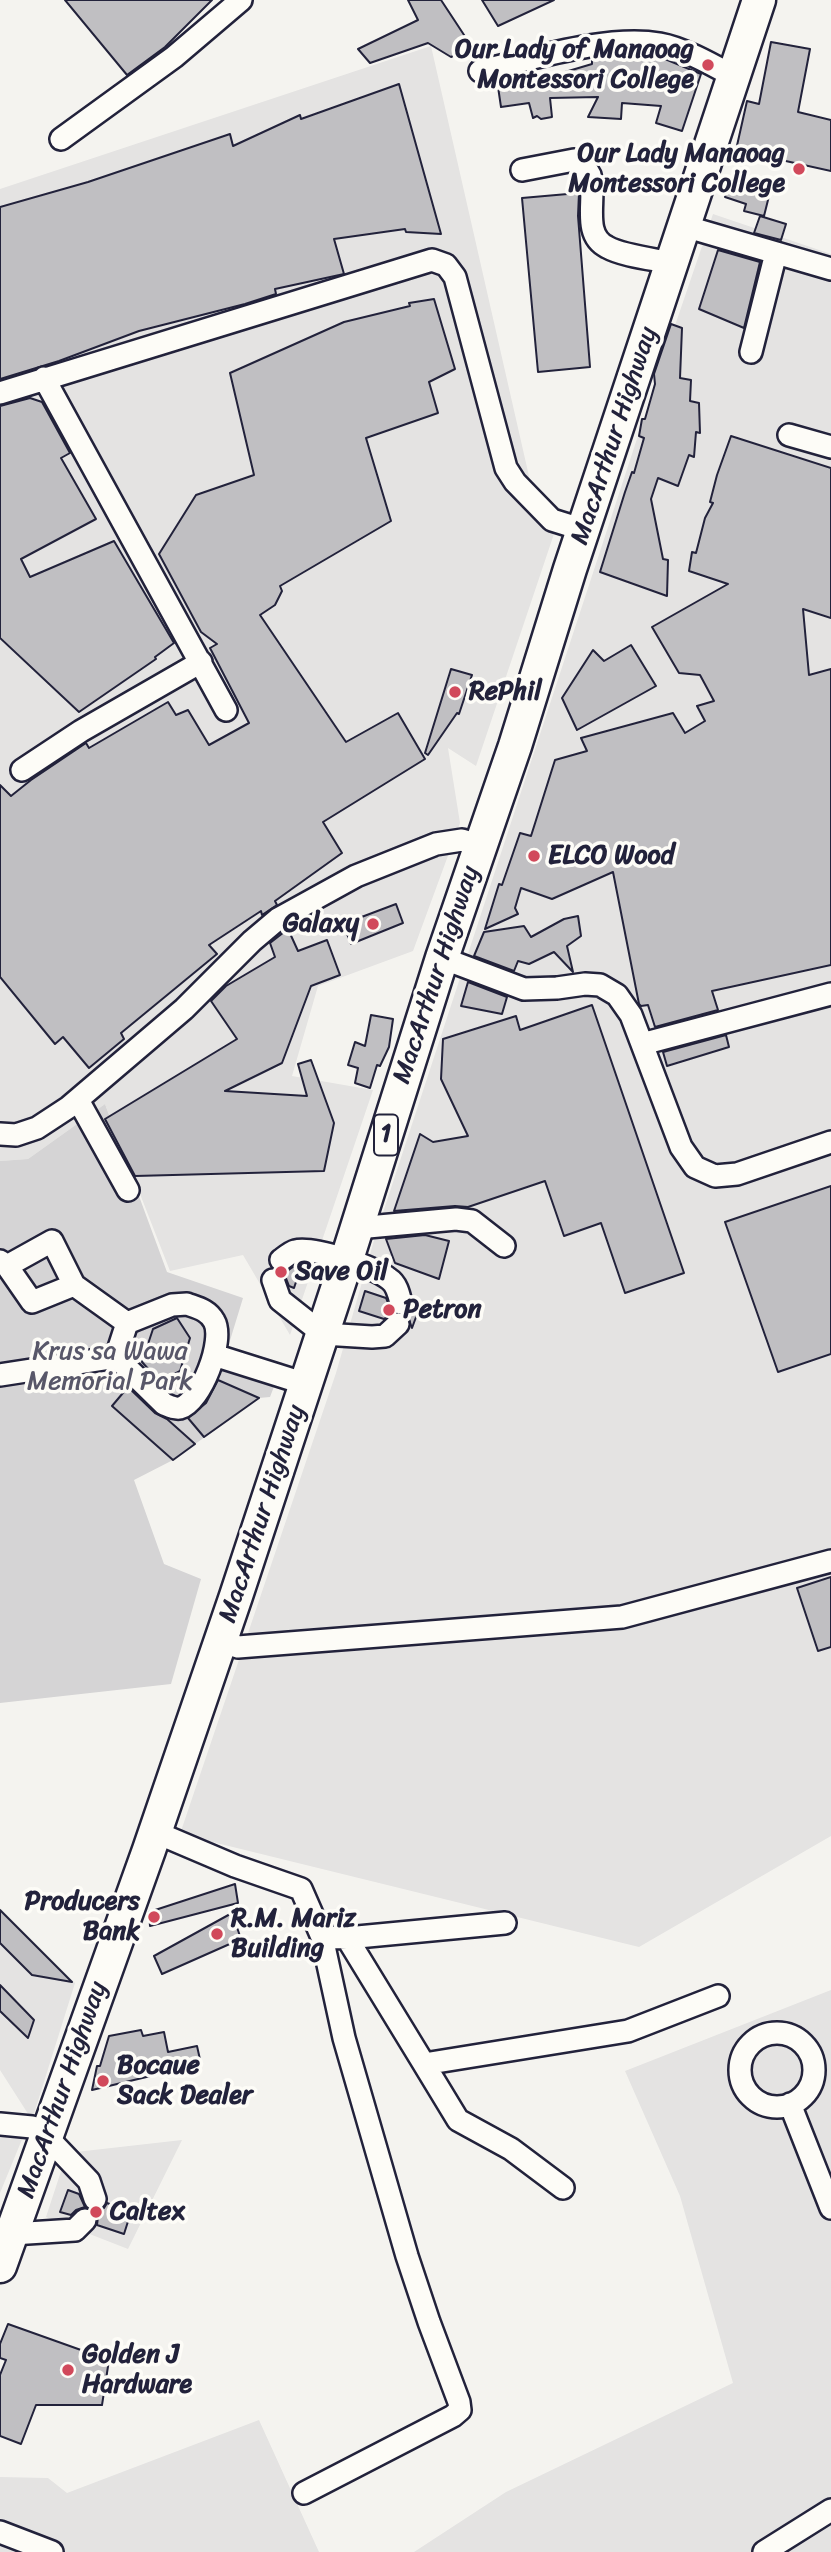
<!DOCTYPE html>
<style>
body{margin:0}
canvas{display:block;background:#f4f3ef}
</style>
<canvas width="831" height="2552"></canvas>
<script>
const ctx = document.querySelector('canvas').getContext('2d');
ctx.lineJoin = 'round';
function paint(path, color) {
  ctx.fillStyle = color;
  ctx.fill(path, 'evenodd');
}
function strokePath(path, color, width, dash) {
  ctx.strokeStyle = color;
  ctx.lineWidth = width;
  ctx.lineCap = dash ? 'butt' : 'round';
  ctx.setLineDash(dash || []);
  ctx.stroke(path);
}
function label(font, color, halo, rows, align = 'center') {
  ctx.font = font + ' Sriracha,sans-serif';
  ctx.lineWidth = 7;
  ctx.setLineDash([]);
  ctx.textBaseline = 'middle';
  ctx.strokeStyle = halo;
  ctx.fillStyle = color;
  for (const [text, x, y, turn = 0] of rows) {
    ctx.save();
    ctx.translate(x, y);
    ctx.rotate((+turn || 0) * Math.PI / 180);
    ctx.textAlign = isNaN(turn) ? turn : align;
    if (halo) ctx.strokeText(text, 0, 0);
    ctx.fillText(text, 0, 0);
    ctx.restore();
  }
}
const built = new Path2D(`
 M 431,46 L 531,485 L 562,510 L 476,766 L 448,748 L 460,823 L 413,951 L 318,986 L 292,1076 L 373,1090 L 290,1335 L 243,1255 L 170,1271 L 105,1104 L 28,1159 L 0,1161 L 0,189 Z
 M 713,214 L 831,254 L 831,1836 L 639,1947 L 180,1834 L 336,1373 L 375,1237 L 653,390 Z
 M 0,1908 L 75,1983 L 32,2120 L 0,2070 Z
 M 831,1990 L 831,2552 L 414,2552 L 506,2492 L 733,2383 L 680,2196 L 625,2071 Z
 M 0,2129 L 25,2132 L 0,2193 Z
 M 182,2140 L 128,2249 L 46,2217 L 67,2153 Z
 M 259,2420 L 319,2552 L 0,2552 L 0,2477 L 48,2478 L 67,2493 Z`);
const green = new Path2D(`
 M 105,1104 L 167,1272 L 243,1298 L 228,1347 L 283,1363 L 270,1397 L 259,1398 L 173,1460 L 134,1480 L 164,1564 L 201,1579 L 171,1684 L 0,1703 L 0,1161 L 28,1159 Z`);
const building = new Path2D(`
 M 65,0 L 212,0 L 165,47 L 127,75 Z
 M 408,0 L 441,0 L 472,47 L 451,57 L 428,43 L 370,63 L 358,49 L 418,20 Z
 M 482,0 L 554,0 L 498,26 Z
 M 771,42 L 810,49 L 798,112 L 831,120 L 831,171 L 736,150 L 747,101 L 759,104 Z
 M 639,55 L 665,59 L 701,74 L 682,131 L 656,123 L 661,106 L 622,103 L 621,119 L 588,117 L 598,97 L 550,98 L 552,117 L 541,119 L 537,116 L 533,118 L 529,103 L 501,107 L 497,80 L 535,75 L 538,77 L 565,74 L 565,72 L 592,64 L 592,59 Z
 M 399,84 L 441,234 L 406,232 L 405,229 L 334,239 L 344,274 L 275,289 L 276,294 L 245,304 L 139,331 L 59,361 L 0,379 L 0,207 L 88,182 L 230,134 L 233,146 L 300,115 L 301,119 Z
 M 731,179 L 771,188 L 764,216 L 744,211 L 746,204 L 725,197 Z
 M 579,193 L 578,216 L 590,367 L 538,372 L 522,198 Z
 M 760,216 L 786,224 L 781,240 L 754,233 Z
 M 718,250 L 760,262 L 744,328 L 699,309 Z
 M 434,299 L 455,369 L 429,382 L 438,413 L 366,438 L 391,521 L 280,586 L 282,591 L 275,605 L 260,615 L 346,742 L 398,713 L 425,759 L 323,822 L 342,853 L 275,901 L 277,905 L 262,915 L 261,911 L 209,945 L 217,954 L 121,1033 L 124,1039 L 89,1068 L 63,1037 L 55,1044 L 0,977 L 0,785 L 11,796 L 31,780 L 86,743 L 89,748 L 168,702 L 176,715 L 188,710 L 209,745 L 249,723 L 210,648 L 217,644 L 201,632 L 159,554 L 196,495 L 254,475 L 230,373 L 344,322 L 410,306 L 409,303 Z
 M 671,324 L 682,328 L 680,378 L 691,380 L 690,401 L 699,403 L 700,433 L 696,432 L 694,457 L 689,455 L 678,486 L 658,478 L 651,499 L 663,559 L 668,560 L 667,596 L 600,572 L 625,492 L 632,472 L 634,473 L 644,438 L 639,436 L 642,419 L 645,419 L 655,384 L 654,374 Z
 M 30,398 L 42,402 L 70,453 L 61,458 L 96,519 L 21,559 L 30,577 L 114,541 L 174,643 L 155,657 L 156,659 L 79,712 L 0,638 L 0,406 Z
 M 731,436 L 831,468 L 831,618 L 803,609 L 809,675 L 831,669 L 831,965 L 712,991 L 718,1010 L 655,1027 L 648,1005 L 641,1006 L 639,1004 L 613,872 L 552,899 L 521,888 L 515,908 L 518,914 L 485,929 L 499,884 L 502,885 L 520,833 L 531,836 L 555,760 L 587,751 L 581,738 L 673,713 L 685,733 L 705,721 L 697,706 L 714,701 L 700,675 L 679,673 L 652,627 L 728,584 L 689,571 L 692,552 L 696,553 L 705,518 L 713,503 L 710,502 L 717,475 Z
 M 631,645 L 656,686 L 577,730 L 562,698 L 593,650 L 604,661 Z
 M 451,669 L 472,675 L 459,714 L 457,713 L 428,755 L 425,753 Z
 M 396,904 L 403,923 L 351,944 L 343,924 Z
 M 578,916 L 581,936 L 567,946 L 573,972 L 554,952 L 529,964 L 518,961 L 514,971 L 474,956 L 484,932 L 524,926 L 531,937 L 564,919 Z
 M 288,929 L 298,951 L 327,940 L 340,975 L 311,986 L 282,1063 L 225,1091 L 307,1096 L 298,1064 L 311,1060 L 334,1123 L 324,1171 L 135,1176 L 105,1119 L 237,1039 L 211,1001 L 226,986 L 275,957 L 270,943 Z
 M 468,982 L 507,997 L 502,1014 L 461,1006 Z
 M 592,1005 L 684,1273 L 625,1293 L 601,1223 L 564,1236 L 545,1181 L 468,1207 L 455,1206 L 394,1211 L 420,1134 L 433,1142 L 468,1136 L 441,1079 L 443,1039 L 516,1016 L 520,1030 Z
 M 371,1015 L 393,1019 L 389,1047 L 380,1066 L 377,1065 L 370,1088 L 355,1083 L 358,1068 L 348,1065 L 355,1042 L 365,1046 Z
 M 726,1035 L 729,1047 L 667,1066 L 663,1052 Z
 M 831,1186 L 831,1354 L 778,1372 L 725,1222 Z
 M 425,1235 L 449,1241 L 439,1279 L 395,1263 L 386,1239 Z
 M 296,1265 L 301,1267 L 294,1288 L 289,1286 L 284,1273 Z
 M 365,1291 L 386,1298 L 392,1313 L 384,1319 L 359,1311 Z
 M 413,1307 L 419,1309 L 412,1328 L 407,1314 Z
 M 177,1318 L 190,1338 L 180,1371 L 160,1382 L 142,1362 L 153,1329 Z
 M 218,1380 L 259,1398 L 204,1437 L 188,1418 L 206,1403 Z
 M 128,1387 L 155,1413 L 167,1419 L 195,1444 L 173,1460 L 112,1406 Z
 M 831,1577 L 831,1647 L 818,1651 L 797,1588 Z
 M 235,1884 L 238,1903 L 150,1926 L 149,1912 Z
 M 0,1910 L 72,1982 L 32,1975 L 0,1943 Z
 M 232,1913 L 241,1939 L 162,1974 L 154,1956 Z
 M 0,1985 L 34,2020 L 28,2038 L 0,2011 Z
 M 141,2030 L 143,2036 L 164,2032 L 168,2052 L 197,2046 L 201,2064 L 92,2090 L 97,2066 L 100,2066 L 109,2036 Z
 M 68,2190 L 79,2194 L 85,2207 L 76,2210 L 71,2215 L 60,2212 Z
 M 107,2203 L 131,2212 L 124,2234 L 97,2225 L 98,2217 L 95,2212 L 104,2208 Z
 M 8,2324 L 109,2360 L 102,2405 L 36,2405 L 21,2444 L 0,2436 L 0,2375 L 6,2360 L 0,2358 L 0,2344 Z`);
const minor = new Path2D(`
 M 480,71 C 533,59 606,35 660,44 C 683,48 713,65 733,76
 M 61,139 L 174,57 L 241,0
 M 522,170 L 574,160 C 581,164 587,168 590,175 C 597,198 581,234 607,247 C 623,256 653,259 672,263
 M 684,226 L 831,269
 M 751,352 L 776,253
 M 44,378 L 226,710
 M 0,393 L 432,260 L 446,265 L 455,277 L 506,468 L 515,482 L 552,520 L 584,530
 M 789,435 L 831,447
 M 22,770 L 81,731 L 201,662
 M 442,958 L 524,989 L 557,988 L 585,984 L 600,985 L 617,995 L 631,1015 L 681,1147 L 695,1167 L 715,1176 L 737,1174 L 831,1142
 M 642,1044 L 831,994
 M 78,1100 L 128,1190
 M 0,1134 L 16,1135 L 37,1128 L 69,1107 L 184,1009 L 252,941 L 278,919 L 356,876 L 436,844 L 462,840 L 479,845
 M 357,1228 L 456,1219 L 472,1221 L 504,1246
 M 281,1260 C 285,1257 291,1252 295,1251 C 313,1246 375,1267 389,1279 C 397,1284 399,1295 401,1303
 M 0,1261 L 7,1266 L 32,1302 L 74,1285
 M 7,1266 L 52,1241 L 74,1285 L 127,1323
 M 273,1280 L 280,1300 L 323,1334 L 372,1337 L 385,1336 L 398,1324
 M 187,1304 C 198,1308 208,1310 214,1321 C 225,1340 201,1402 180,1408 C 174,1409 169,1406 164,1404 L 116,1357 L 127,1323 L 172,1305 Z
 M 214,1355 L 306,1384
 M 0,1375 L 116,1357
 M 221,1641 L 238,1647 L 622,1617 L 831,1561
 M 155,1832 L 235,1866 L 301,1889 L 322,1937 L 344,2038 L 407,2256 L 429,2322 L 459,2402 L 460,2410 L 453,2416 L 304,2493
 M 322,1937 L 347,1938 L 424,2064 L 628,2031 L 718,1996
 M 347,1938 L 505,1923
 M740 2070a37 37 0 1 1 74 0a37 37 0 1 1-74 0Z
 M 424,2064 L 458,2120 L 511,2149 L 563,2188
 M 790,2104 L 831,2208
 M 0,2124 L 32,2127 L 47,2137 L 89,2181 L 95,2199
 M 12,2234 L 75,2230 L 85,2220
 M 0,2532 L 52,2552
 M 764,2552 L 831,2510`);
const highway = new Path2D(`
 M 0,2266 L 149,1850 L 236,1596 L 347,1259 L 442,958 L 515,746 L 570,569 L 759,0`);
const markers = [
 [708,65,7,"#d1495b"],
 [799,169,7,"#d1495b"],
 [455,692,7,"#d1495b"],
 [534,856,7,"#d1495b"],
 [373,924,7,"#d1495b"],
 [281,1272,7,"#d1495b"],
 [389,1310,7,"#d1495b"],
 [154,1917,7,"#d1495b"],
 [217,1934,7,"#d1495b"],
 [103,2081,7,"#d1495b"],
 [96,2212,7,"#d1495b"],
 [68,2370,7,"#d1495b"]
];
const shields = [
 [386,1135,24]
];
const shieldNames = [
 ["1",386,1135]
];
const poiNames = [
 ["Our Lady of Manaoag",694,50,"right"],
 ["Montessori College",694,80,"right"],
 ["Our Lady Manaoag",785,154,"right"],
 ["Montessori College",785,184,"right"],
 ["RePhil",469,692],
 ["ELCO Wood",548,856],
 ["Galaxy",359,924,"right"],
 ["Save Oil",295,1272],
 ["Petron",403,1310],
 ["Producers",140,1902,"right"],
 ["Bank",140,1932,"right"],
 ["R.M. Mariz",231,1919],
 ["Building",231,1949],
 ["Bocaue",117,2066],
 ["Sack Dealer",117,2096],
 ["Caltex",110,2212],
 ["Golden J",82,2355],
 ["Hardware",82,2385]
];
const streetNames = [
 ["MacArthur Highway",615,436,-72],
 ["MacArthur Highway",437,975,-72],
 ["MacArthur Highway",263,1514,-72],
 ["MacArthur Highway",63,2090,-71]
];
const parkNames = [
 ["Krus sa Wawa",110,1352],
 ["Memorial Park",110,1382]
];
paint(built, '#e4e3e2');
paint(green, '#d5d4d5');
paint(building, '#c0bfc2');
strokePath(building, '#22223b', 2);
strokePath(minor, '#22223b', 26);
strokePath(highway, '#22223b', 37);
strokePath(minor, '#fdfcf7', 21);
strokePath(highway, '#fdfcf7', 32);
for (const [x, y, r, color] of markers) {
  const dot = new Path2D();
  dot.arc(x, y, r, 0, 2 * Math.PI);
  ctx.fillStyle = color;
  ctx.fill(dot);
  strokePath(dot, '#fdfcf7', 2.5);
}
for (const [x, y, w] of shields) {
  const box = new Path2D();
  box.roundRect(x - w / 2, y - 20.5, w, 41, 5);
  ctx.fillStyle = '#fdfcf7';
  ctx.fill(box);
  strokePath(box, '#22223b', 2);
}
label('bold 24px', '#22223b', null, shieldNames);
label('bold 26px', '#22223b', '#fdfcf7', poiNames, 'left');
label('26px', '#22223b', '#fdfcf7', streetNames);
label('26px', '#585769', '#fdfcf7', parkNames);
</script>
